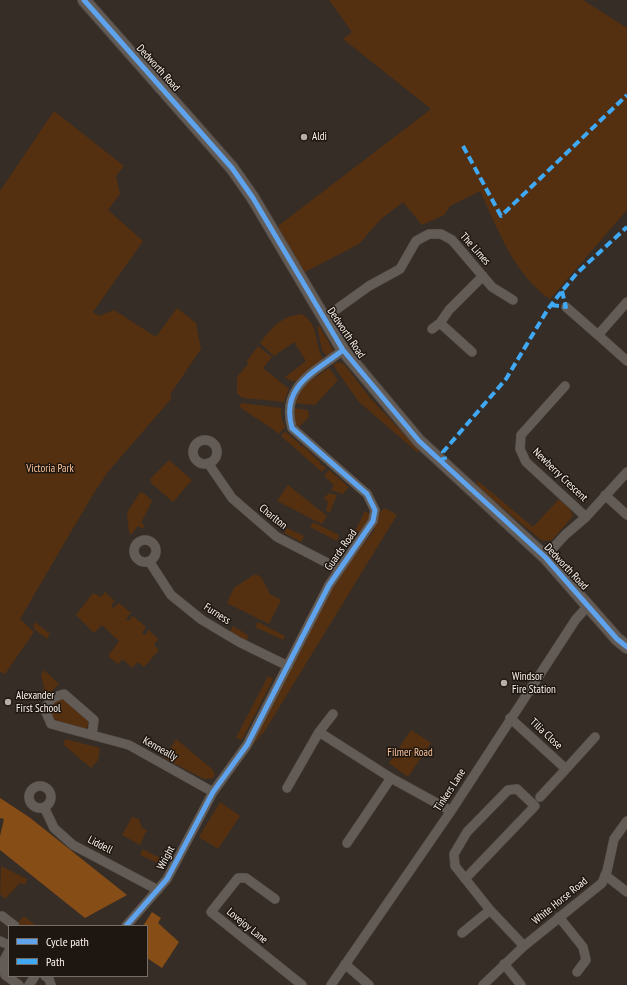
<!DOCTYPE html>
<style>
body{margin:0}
#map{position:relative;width:627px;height:985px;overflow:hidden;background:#362d26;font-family:"PT Sans Narrow",sans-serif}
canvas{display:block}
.legend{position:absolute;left:8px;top:925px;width:140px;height:52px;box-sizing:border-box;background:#1d1611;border:1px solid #776e68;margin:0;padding:5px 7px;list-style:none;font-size:12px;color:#fdf3eb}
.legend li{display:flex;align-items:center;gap:8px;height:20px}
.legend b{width:20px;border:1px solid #776e68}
</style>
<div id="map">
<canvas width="627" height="985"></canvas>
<ul class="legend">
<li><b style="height:5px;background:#60a3ed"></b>Cycle path</li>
<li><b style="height:5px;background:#3fa9f5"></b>Path</li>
</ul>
</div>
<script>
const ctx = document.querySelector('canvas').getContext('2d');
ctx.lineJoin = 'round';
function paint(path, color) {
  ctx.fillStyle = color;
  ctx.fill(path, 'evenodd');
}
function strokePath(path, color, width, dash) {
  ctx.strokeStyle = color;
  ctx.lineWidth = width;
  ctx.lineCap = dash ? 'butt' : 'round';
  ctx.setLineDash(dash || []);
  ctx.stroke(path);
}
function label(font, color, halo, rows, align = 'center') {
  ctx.font = font + ' "PT Sans Narrow",sans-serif';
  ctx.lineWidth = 3;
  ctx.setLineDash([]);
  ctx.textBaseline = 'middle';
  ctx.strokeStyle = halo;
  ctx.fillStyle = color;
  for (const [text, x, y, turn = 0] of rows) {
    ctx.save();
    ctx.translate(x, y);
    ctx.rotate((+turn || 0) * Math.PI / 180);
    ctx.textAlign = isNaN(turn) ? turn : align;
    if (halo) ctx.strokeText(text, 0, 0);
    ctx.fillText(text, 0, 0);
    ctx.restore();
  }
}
const green = new Path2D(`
 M 329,0 L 583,0 L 627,28 L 627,210 L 550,299 C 514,275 498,229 480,191 L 450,206 L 444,215 L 422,225 L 403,202 L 380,220 L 359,244 L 303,273 L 278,226 L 431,109 L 343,39 L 352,32 Z
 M 54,111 L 124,166 L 116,176 L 120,194 L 108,210 L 143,241 L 93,312 L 99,316 L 114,310 L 156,337 L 177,308 L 196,323 L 201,349 L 171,393 L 171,399 L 107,473 L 92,496 L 20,619 L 34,632 L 5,674 L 0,672 L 0,191 Z
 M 301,314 C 320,323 313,344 324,360 L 296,381 L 291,381 L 285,377 L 306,361 L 294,342 L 274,356 L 260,343 C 273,327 280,317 301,314 Z
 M 317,326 L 320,327 L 333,350 L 328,358 L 322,350 Z
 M 258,346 L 272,357 L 263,368 L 289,389 L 284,402 L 243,398 L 237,394 L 237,377 L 248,364 L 247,361 Z
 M 338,362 L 344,364 L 371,399 L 420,451 L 417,452 L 359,402 L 333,365 Z
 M 329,368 L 338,380 L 315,405 L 293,403 L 301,387 Z
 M 242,403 L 281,408 L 282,419 L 285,427 L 279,434 C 266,423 252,417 239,406 Z
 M 292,408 L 308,410 L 309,417 L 298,428 L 293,417 Z
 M 285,431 L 300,444 L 300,447 L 302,445 L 320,462 L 320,464 L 326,467 L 322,472 L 281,436 Z
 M 169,460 L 192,480 L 173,502 L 151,483 L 150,479 Z
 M 329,470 L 349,487 L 343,494 L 331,490 L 334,485 L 324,476 Z
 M 478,481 L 533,527 L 559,499 L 570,509 L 573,516 L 553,539 L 549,541 L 541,540 L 487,495 L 476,483 Z
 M 288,485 L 327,516 L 322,524 L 277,501 Z
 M 140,492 L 145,494 L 152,501 L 141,523 L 145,526 L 142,529 L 138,526 L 131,535 L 129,532 L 127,513 Z
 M 329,493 L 337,495 L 330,512 L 326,511 L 328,502 L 324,498 Z
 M 383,509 L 387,509 L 397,515 L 264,732 L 251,747 L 338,574 L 374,531 L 378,514 Z
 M 365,511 L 370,514 L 369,525 L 353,543 L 350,541 Z
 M 313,522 L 339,535 L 337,541 L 310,527 Z
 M 287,528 L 304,536 L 301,542 L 284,533 Z
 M 255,574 L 261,577 L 270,594 L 281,600 L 269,624 L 227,603 L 234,588 Z
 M 105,592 L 115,601 L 111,605 L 113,608 L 119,603 L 131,613 L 126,619 L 128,621 L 133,616 L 146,627 L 142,633 L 145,635 L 149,630 L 158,639 L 154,645 L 159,650 L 144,667 L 138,662 L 132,668 L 123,659 L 118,664 L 108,656 L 119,641 L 102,625 L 94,633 L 76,615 L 93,593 L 101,597 Z
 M 35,622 L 50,634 L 47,639 L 33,628 Z
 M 258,622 L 285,636 L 283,640 L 255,627 Z
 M 233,626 L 249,636 L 246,641 L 230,632 Z
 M 44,670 L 59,684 L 46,697 L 41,694 L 44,688 L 41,675 Z
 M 268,676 L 273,679 L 242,740 L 236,738 Z
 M 63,699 L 88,720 L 89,723 L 86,729 L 56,721 L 52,715 L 52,705 L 58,700 Z
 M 411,730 L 431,743 L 408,777 L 389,763 Z
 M 65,739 L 100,748 L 98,760 L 91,768 L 64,745 Z
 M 176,739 L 212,769 L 215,774 L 213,778 L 204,779 L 164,758 Z
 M 220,802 L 240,816 L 218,849 L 199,837 Z
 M 132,817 L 139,819 L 142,828 L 147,830 L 140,845 L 122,835 Z
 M 143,849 L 160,858 L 158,863 L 140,855 Z
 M 1,866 L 27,879 L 25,885 L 20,883 L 5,899 L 0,894 Z
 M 24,916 L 36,926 L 20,926 L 18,923 Z`);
const forest = new Path2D(`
 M 0,798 L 29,817 L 127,895 L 85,918 L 0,850 L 0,836 L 4,819 L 0,818 Z
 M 152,912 L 161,918 L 158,923 L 179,942 L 162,968 L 147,958 L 147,926 L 143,926 Z`);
const minor = new Path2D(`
 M 566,307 L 598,335 L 627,302
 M 323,319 L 369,286 L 400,269 L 416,241 L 429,234 L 441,234 L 452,240 L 492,287 L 513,300
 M 440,323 L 472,352
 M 432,329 L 440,323 L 449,310 L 483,276
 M 598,335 L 627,361
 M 565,386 L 521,435 L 520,449 L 526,462 L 586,517
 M193 452a12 12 0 1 1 24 0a12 12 0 1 1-24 0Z
 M 208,463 L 232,498 L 277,537 L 339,569
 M 605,495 L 627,515
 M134 551a11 11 0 1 1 22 0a11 11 0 1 1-22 0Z
 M 545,557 L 565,535 L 586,517 L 627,472
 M 149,561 L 171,595 L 202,620 L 239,642 L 288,666
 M 510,718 L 566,769 L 540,797
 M 319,732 L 391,778 L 451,811
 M 92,735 L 94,720 L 64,694 C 53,697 49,699 45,710 L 51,724 L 129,745 L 213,792
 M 566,769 L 595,737
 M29 797a11 11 0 1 1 22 0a11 11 0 1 1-22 0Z
 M 287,788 L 319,732 L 333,714
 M 44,807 L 54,828 L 73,845 L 158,890
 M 347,843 L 391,778
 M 605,875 L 627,892
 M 465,879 L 535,806 L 517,789 L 508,790 L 467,832 L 454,854 L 455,866 L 490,910 L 524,946
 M 275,899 L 246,878 L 238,878 L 211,912 L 302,985
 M 2,916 L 15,926
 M 559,917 L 583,947 L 586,960 L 577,972
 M 126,926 L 167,879 L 213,792 L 247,745 L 329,585 L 373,521 L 375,510 L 367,494 L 292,428 C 280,386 315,372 343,350
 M 462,933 L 490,910
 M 0,941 L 9,945
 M 9,951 L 3,962 L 5,975 L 19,985
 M 345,964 L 369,985
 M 504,964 L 521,985
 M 45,976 L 49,979 L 51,985
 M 29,985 L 35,976
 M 331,985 L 451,811 L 576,619 L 588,606
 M 483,985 L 524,946 L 602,883 L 607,871 L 614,839 L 627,821`);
const secondary = new Path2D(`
 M 84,0 L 232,168 L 253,198 L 343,350 L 419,441 L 545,557 L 617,639 L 627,647`);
const quiet = new Path2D(`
 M 463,146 L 501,216 L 627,95
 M 551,305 L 566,307 L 562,291
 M 439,461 L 445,458 L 443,452 L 506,379 L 548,309 L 562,291 L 577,273 L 627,227`);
const cycleway = new Path2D(`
 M 84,0 L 232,168 L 253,198 L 343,350 L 419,441 L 545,557 L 617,639 L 627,647
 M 126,926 L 167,879 L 213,792 L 247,745 L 329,585 L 373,521 L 375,510 L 367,494 L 292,428 C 280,386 315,372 343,350`);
const markers = [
 [304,137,4,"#b7aea6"],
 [504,683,4,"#b7aea6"],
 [8,702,4,"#b7aea6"]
];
const streetNames = [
 ["Dedworth Road",158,68,48],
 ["The Limes",475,249,48],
 ["Dedworth Road",346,333,56],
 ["Newberry Crescent",560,475,44],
 ["Charlton",273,517,39],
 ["Guards Road",341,550,-55],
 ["Dedworth Road",566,567,47],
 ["Furness",217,614,33],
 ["Tilia Close",546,734,43],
 ["Kenneally",160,749,29],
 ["Tinkers Lane",450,790,-57],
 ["Liddell",100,845,27],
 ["Wright",166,858,-62],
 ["White Horse Road",560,901,-39],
 ["Lovejoy Lane",247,926,39]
];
const poiNames = [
 ["Aldi",312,137],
 ["Windsor",512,677],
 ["Fire Station",512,690],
 ["Alexander",16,696],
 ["First School",16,709]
];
const parkNames = [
 ["Victoria Park",50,469],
 ["Filmer Road",410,753]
];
paint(green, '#543010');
paint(forest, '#874d16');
strokePath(minor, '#524a44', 10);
strokePath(secondary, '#524a44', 14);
strokePath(minor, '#625b56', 9);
strokePath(secondary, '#625b56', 12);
strokePath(quiet, '#3fa9f5', 4, [8, 4]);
strokePath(cycleway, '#60a3ed', 5);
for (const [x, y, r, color] of markers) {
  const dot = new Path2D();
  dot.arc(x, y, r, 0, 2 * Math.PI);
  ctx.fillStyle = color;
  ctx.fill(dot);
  strokePath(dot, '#1d1611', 1.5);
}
label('11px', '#fdf3eb', '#1d1611', streetNames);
label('11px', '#fdf3eb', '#1d1611', poiNames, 'left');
label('11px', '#fec59b', '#1d1611', parkNames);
</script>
